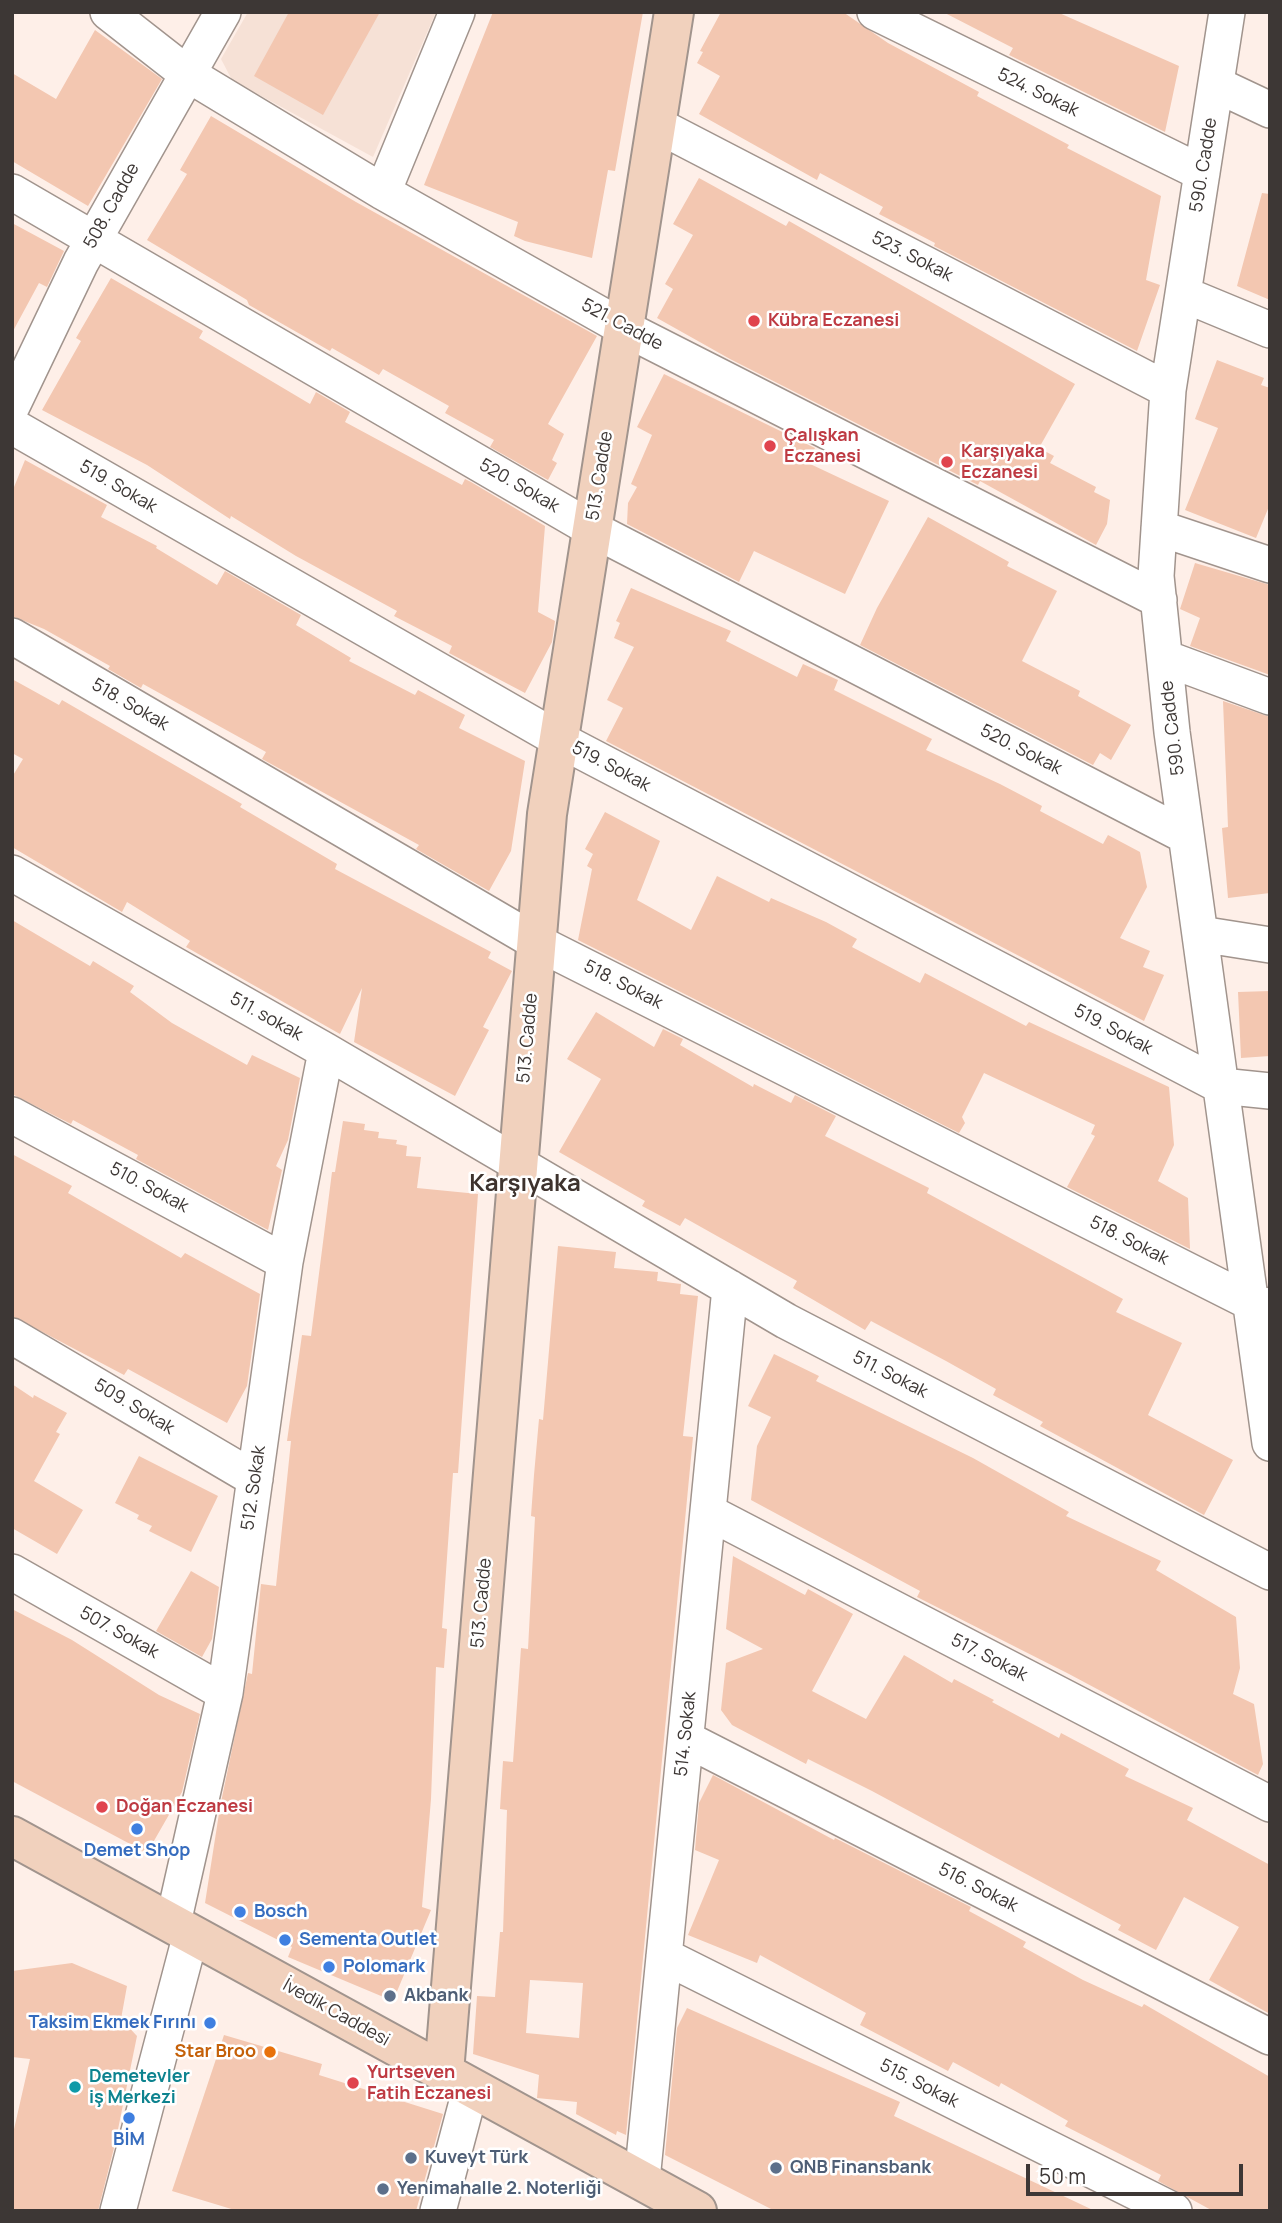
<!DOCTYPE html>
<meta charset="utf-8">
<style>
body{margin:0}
#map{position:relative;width:1282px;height:2223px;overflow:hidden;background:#feefe8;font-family:Manrope,sans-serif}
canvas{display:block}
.frame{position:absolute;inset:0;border:14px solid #3d3735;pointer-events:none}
.scale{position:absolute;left:1026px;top:2164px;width:217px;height:32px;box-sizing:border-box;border:4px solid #3d3735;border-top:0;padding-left:9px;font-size:21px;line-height:24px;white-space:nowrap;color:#3d3735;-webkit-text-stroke:5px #fff;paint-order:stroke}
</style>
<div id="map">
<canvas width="1282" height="2223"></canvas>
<div class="frame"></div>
<div class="scale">50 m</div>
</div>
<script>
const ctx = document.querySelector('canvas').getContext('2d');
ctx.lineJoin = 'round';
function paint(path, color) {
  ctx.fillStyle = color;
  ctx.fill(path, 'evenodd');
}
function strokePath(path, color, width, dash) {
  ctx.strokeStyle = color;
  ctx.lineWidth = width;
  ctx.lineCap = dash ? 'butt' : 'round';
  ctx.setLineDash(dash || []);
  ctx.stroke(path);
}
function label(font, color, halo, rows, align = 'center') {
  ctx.font = font + ' Manrope,sans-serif';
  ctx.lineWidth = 5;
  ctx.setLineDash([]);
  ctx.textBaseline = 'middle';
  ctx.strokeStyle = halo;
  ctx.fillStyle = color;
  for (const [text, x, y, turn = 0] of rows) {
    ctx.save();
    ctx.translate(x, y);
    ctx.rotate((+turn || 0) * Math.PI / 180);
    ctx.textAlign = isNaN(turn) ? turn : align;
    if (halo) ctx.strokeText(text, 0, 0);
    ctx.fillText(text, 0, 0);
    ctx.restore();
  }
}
const built = new Path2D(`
 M 248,12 L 436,12 L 373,157 L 232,80 L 221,59 Z`);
const building = new Path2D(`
 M 289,12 L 380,12 L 323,115 L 254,76 Z
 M 493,12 L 643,12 L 615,171 L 608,170 L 592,258 L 525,241 L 514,236 L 518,222 L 424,185 Z
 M 721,12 L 843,12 L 888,43 L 979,92 L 977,96 L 1069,145 L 1067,148 L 1161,196 L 1146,280 L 1160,285 L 1137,351 L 934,246 L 935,243 L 879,214 L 883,207 L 820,173 L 817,180 L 699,114 L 720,76 L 697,63 L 703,52 L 700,51 Z
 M 943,12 L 1057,12 L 1179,66 L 1165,132 L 1009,55 L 1013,48 Z
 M 95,30 L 162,79 L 88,206 L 12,161 L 12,73 L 56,99 Z
 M 211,116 L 356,202 L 597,336 L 548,424 L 564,434 L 552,460 L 557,463 L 548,480 L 490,447 L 494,440 L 445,413 L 449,406 L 383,369 L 379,375 L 332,348 L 330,351 L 249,305 L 247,300 L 147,240 L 187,174 L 180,170 Z
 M 699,178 L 786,226 L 789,221 L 1075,384 L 1039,448 L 1054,456 L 1050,463 L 1096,487 L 1094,492 L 1110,500 L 1107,524 L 1096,545 L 980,481 L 978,485 L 730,359 L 657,318 L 673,289 L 665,284 L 693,235 L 673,224 Z
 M 1262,193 L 1270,194 L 1270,300 L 1237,286 Z
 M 12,223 L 64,251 L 47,287 L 39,283 L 12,333 Z
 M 111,278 L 203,331 L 199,338 L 310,404 L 316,392 L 350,412 L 345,422 L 462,485 L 465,479 L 471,482 L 545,526 L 538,612 L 555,621 L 552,642 L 525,693 L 449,653 L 452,646 L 394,616 L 397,611 L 296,556 L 231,516 L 230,519 L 147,465 L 42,410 L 81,341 L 76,338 Z
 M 1217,360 L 1264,378 L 1261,385 L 1270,388 L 1270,504 L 1256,538 L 1185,510 L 1218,428 L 1195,419 Z
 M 664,374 L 815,448 L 808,463 L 889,501 L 845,594 L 754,551 L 739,582 L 627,524 L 628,503 L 637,487 L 631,484 L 652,435 L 637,427 Z
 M 25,460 L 107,505 L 101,517 L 157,546 L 156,548 L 217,585 L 225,571 L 301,615 L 296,625 L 351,658 L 349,661 L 415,695 L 418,690 L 465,715 L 459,728 L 525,761 L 511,851 L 489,891 L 416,849 L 419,845 L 262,759 L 266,752 L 143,684 L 141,688 L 108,669 L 110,666 L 44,629 L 12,616 L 12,492 Z
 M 928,517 L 1009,562 L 1007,566 L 1057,591 L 1022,661 L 1080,691 L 1078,696 L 1131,725 L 1111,760 L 1100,753 L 1093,765 L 860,645 L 877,608 Z
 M 1195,563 L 1270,585 L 1270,675 L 1190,646 L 1200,618 L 1180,609 Z
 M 631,588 L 731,631 L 726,641 L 797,677 L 803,664 L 838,680 L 834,690 L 932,739 L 926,750 L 1000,784 L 1042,806 L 1040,811 L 1103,844 L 1108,835 L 1140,852 L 1147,887 L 1120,938 L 1150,951 L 1143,967 L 1164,975 L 1144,1021 L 606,741 L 623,708 L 607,700 L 634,647 L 614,638 L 620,623 L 616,621 Z
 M 12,679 L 59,705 L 62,700 L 242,804 L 240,807 L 337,864 L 335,869 L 491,952 L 488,958 L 512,971 L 483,1027 L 489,1030 L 455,1096 L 354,1042 L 362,988 L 340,1034 L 186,947 L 190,941 L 127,902 L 122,912 L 12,847 L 12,777 L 23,759 L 12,753 Z
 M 1223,701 L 1270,717 L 1270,893 L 1228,898 L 1222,828 L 1228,827 Z
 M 605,812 L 660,841 L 637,900 L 691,930 L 717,876 L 769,902 L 771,898 L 826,922 L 857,939 L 852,947 L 920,983 L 925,973 L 1026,1026 L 1029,1022 L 1169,1087 L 1174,1145 L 1158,1181 L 1188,1198 L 1190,1249 L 1067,1187 L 1095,1136 L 1091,1134 L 1095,1125 L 984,1073 L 962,1117 L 965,1123 L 959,1133 L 578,940 L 592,869 L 587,866 L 593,854 L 585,849 Z
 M 12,920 L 90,966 L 93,961 L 134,986 L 130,992 L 172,1023 L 247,1065 L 252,1055 L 300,1078 L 288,1140 L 276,1166 L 282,1170 L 268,1230 L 136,1159 L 138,1155 L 73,1120 L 71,1124 L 12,1094 Z
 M 1270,991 L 1270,1056 L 1241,1058 L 1238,992 Z
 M 596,1012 L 654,1047 L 663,1029 L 683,1039 L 680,1045 L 753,1087 L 754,1084 L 791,1103 L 795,1095 L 836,1116 L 825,1136 L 929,1188 L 927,1193 L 1123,1299 L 1116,1312 L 1182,1343 L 1148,1415 L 1233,1460 L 1204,1515 L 1040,1426 L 1043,1422 L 993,1395 L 996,1389 L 946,1361 L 871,1321 L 865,1330 L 793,1288 L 797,1281 L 685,1218 L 680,1226 L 642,1206 L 645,1201 L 559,1152 L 601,1079 L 567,1059 Z
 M 343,1121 L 365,1124 L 364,1130 L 379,1132 L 378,1138 L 397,1140 L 396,1144 L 407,1146 L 406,1156 L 421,1157 L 417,1188 L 478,1194 L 458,1473 L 453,1473 L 442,1628 L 447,1629 L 444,1668 L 436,1667 L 431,1799 L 422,1907 L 431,1910 L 393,2001 L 288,1957 L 292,1947 L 205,1903 L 220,1807 L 248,1673 L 252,1674 L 261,1584 L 276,1586 L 291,1441 L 287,1441 L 302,1335 L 311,1336 L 332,1172 L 335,1172 Z
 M 12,1154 L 72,1186 L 68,1193 L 181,1258 L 185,1253 L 260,1294 L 247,1386 L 227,1423 L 128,1369 L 124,1375 L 12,1316 Z
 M 558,1246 L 616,1252 L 614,1268 L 658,1272 L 657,1281 L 681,1284 L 680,1294 L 698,1296 L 683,1436 L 693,1437 L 626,2135 L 617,2131 L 616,2135 L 576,2114 L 577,2102 L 537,2098 L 539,2075 L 473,2054 L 477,1996 L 495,1997 L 500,1932 L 503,1932 L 507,1810 L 500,1809 L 503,1761 L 513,1762 L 521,1648 L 528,1649 L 535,1517 L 531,1516 L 534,1475 L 539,1419 L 543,1420 ZM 530,1980 L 583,1983 L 579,2038 L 526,2033 Z
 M 774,1354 L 819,1376 L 816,1381 L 973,1458 L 1069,1512 L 1066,1516 L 1161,1561 L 1156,1570 L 1236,1617 L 1240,1668 L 1233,1694 L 1254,1704 L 1263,1764 L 1258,1775 L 1069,1674 L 917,1597 L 920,1591 L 751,1500 L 757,1446 L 771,1417 L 748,1406 Z
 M 12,1384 L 33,1398 L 34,1395 L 67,1413 L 56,1432 L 60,1434 L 34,1481 L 83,1510 L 57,1554 L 12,1528 Z
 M 139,1456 L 218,1496 L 191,1552 L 149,1531 L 152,1526 L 137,1519 L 139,1515 L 115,1503 Z
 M 733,1556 L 805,1595 L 808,1589 L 853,1614 L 812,1691 L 866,1719 L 904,1655 L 952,1683 L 954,1679 L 994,1700 L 992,1702 L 1059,1738 L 1061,1733 L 1129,1769 L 1125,1776 L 1193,1808 L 1187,1820 L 1270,1865 L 1270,2014 L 1209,1980 L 1239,1927 L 1184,1897 L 1156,1950 L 1118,1930 L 1121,1925 L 872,1791 L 808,1759 L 806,1764 L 732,1725 L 721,1710 L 726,1663 L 763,1649 L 726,1629 Z
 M 191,1571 L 219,1587 L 212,1639 L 202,1657 L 156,1631 Z
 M 12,1609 L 72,1640 L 159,1695 L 200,1714 L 182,1792 L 147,1853 L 12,1781 Z
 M 713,1775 L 834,1840 L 835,1838 L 971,1907 L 969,1911 L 1026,1942 L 1023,1947 L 1083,1980 L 1142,2007 L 1144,2004 L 1270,2077 L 1270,2211 L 1213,2211 L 1158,2181 L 1161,2175 L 1065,2126 L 1068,2121 L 1001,2083 L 999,2087 L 953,2062 L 948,2071 L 860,2025 L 866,2013 L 760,1955 L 757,1963 L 688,1935 L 719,1860 L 695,1850 L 699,1803 Z
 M 72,1963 L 127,1986 L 121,2019 L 137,2036 L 115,2144 L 98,2211 L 12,2211 L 12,2138 L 30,2059 L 12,2057 L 12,1971 Z
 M 687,2008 L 900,2102 L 894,2116 L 1095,2211 L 775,2211 L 665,2155 L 677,2028 Z
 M 224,2035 L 322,2064 L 319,2075 L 443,2114 L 416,2211 L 238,2211 L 172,2191 Z`);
const street = new Path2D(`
 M 108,12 L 186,73 L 383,192 L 624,328 L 1159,600
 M 875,12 L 1202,173
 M 1227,12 L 1168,390 L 1156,576 L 1172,732 L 1270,1443
 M 1217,85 L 1270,110
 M 657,125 L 1168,390
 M 12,192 L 592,529 L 1186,836
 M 383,192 L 457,12
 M 1183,294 L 1270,330
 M 12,406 L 81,262 L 223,12
 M 12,426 L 558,739 L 1221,1086 L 1270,1091
 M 1159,528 L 1270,565
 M 12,636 L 536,942 L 1250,1302 L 1268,1306
 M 1165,658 L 1270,697
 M 12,873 L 326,1051 L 786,1321 L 1270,1572
 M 1200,934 L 1270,945
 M 12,1115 L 285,1262
 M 12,1336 L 255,1479
 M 708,1512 L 1270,1804
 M 12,1572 L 225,1693
 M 686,1739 L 1270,2037
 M 173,1923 L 225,1693 L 285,1262 L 326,1051
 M 664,1956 L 1174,2211
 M 642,2180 L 730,1288
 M 118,2211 L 191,1934
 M 438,2211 L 471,2087`);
const secondary = new Path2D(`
 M 12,1836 L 697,2211
 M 444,2072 L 547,814 L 674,12`);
const markers = [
 [754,321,7,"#e0444e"],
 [770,446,7,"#e0444e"],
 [947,462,7,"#e0444e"],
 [102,1807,7,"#e0444e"],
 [137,1829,7,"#3f7fe0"],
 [240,1912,7,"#3f7fe0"],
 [285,1940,7,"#3f7fe0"],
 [329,1967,7,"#3f7fe0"],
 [390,1996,7,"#5c6f8a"],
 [210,2023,7,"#3f7fe0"],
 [270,2052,7,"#e8710a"],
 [353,2083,7,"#e0444e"],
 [75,2087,7,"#0f9aa8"],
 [129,2118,7,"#3f7fe0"],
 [411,2158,7,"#5c6f8a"],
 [776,2168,7,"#5c6f8a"],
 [383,2189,7,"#5c6f8a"]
];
const streetNames = [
 ["524. Sokak",1038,93,26],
 ["590. Cadde",1204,165,-81],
 ["508. Cadde",112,206,-61],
 ["523. Sokak",912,257,27],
 ["521. Cadde",622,325,28],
 ["513. Cadde",600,476,-81],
 ["520. Sokak",519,486,30],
 ["519. Sokak",118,487,30],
 ["518. Sokak",130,705,30],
 ["590. Cadde",1173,728,-97],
 ["520. Sokak",1021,750,27],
 ["519. Sokak",611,767,28],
 ["518. Sokak",623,985,27],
 ["511. sokak",266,1017,29],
 ["519. Sokak",1113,1030,28],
 ["513. Cadde",528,1038,-85],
 ["510. Sokak",149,1188,28],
 ["518. Sokak",1129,1241,27],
 ["511. Sokak",890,1375,27],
 ["509. Sokak",134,1407,31],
 ["512. Sokak",254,1488,-82],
 ["513. Cadde",482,1603,-85],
 ["507. Sokak",119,1633,29],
 ["517. Sokak",989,1658,27],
 ["514. Sokak",686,1734,-84],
 ["516. Sokak",978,1888,27],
 ["İvedik Caddesi",336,2013,29],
 ["515. Sokak",919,2084,27]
];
const healthNames = [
 ["Kübra Eczanesi",768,321],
 ["Çalışkan",784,436],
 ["Eczanesi",784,457],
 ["Karşıyaka",961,452],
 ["Eczanesi",961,473],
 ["Doğan Eczanesi",116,1807],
 ["Yurtseven",367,2073],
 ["Fatih Eczanesi",367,2094]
];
const shopNames = [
 ["Demet Shop",137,1851,"center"],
 ["Bosch",254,1912],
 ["Sementa Outlet",299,1940],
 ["Polomark",343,1967],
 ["Taksim Ekmek Fırını",196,2023,"right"],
 ["BİM",129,2140,"center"]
];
const serviceNames = [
 ["Akbank",404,1996],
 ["Kuveyt Türk",425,2158],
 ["QNB Finansbank",790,2168],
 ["Yenimahalle 2. Noterliği",397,2189]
];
const foodNames = [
 ["Star Broo",256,2052]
];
const cultureNames = [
 ["Demetevler",89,2077],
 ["iş Merkezi",89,2098]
];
const districtNames = [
 ["Karşıyaka",525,1184]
];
paint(built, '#f6e1d6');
paint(building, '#f3c7b1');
strokePath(street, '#a1948d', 38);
strokePath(secondary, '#a1948d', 42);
strokePath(street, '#fff', 35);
strokePath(secondary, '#f1d1bd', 38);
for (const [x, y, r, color] of markers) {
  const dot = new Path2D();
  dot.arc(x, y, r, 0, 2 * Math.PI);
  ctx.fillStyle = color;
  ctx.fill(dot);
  strokePath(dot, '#fff', 2.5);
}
label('18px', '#3d3735', '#fff', streetNames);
label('bold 18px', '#be3a42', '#fff', healthNames, 'left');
label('bold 18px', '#366cbe', '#fff', shopNames, 'left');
label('bold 18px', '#4e5e75', '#fff', serviceNames, 'left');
label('bold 18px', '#c56008', '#fff', foodNames, 'right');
label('bold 18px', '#0d838f', '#fff', cultureNames, 'left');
label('bold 24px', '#3d322d', '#fff', districtNames);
</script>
